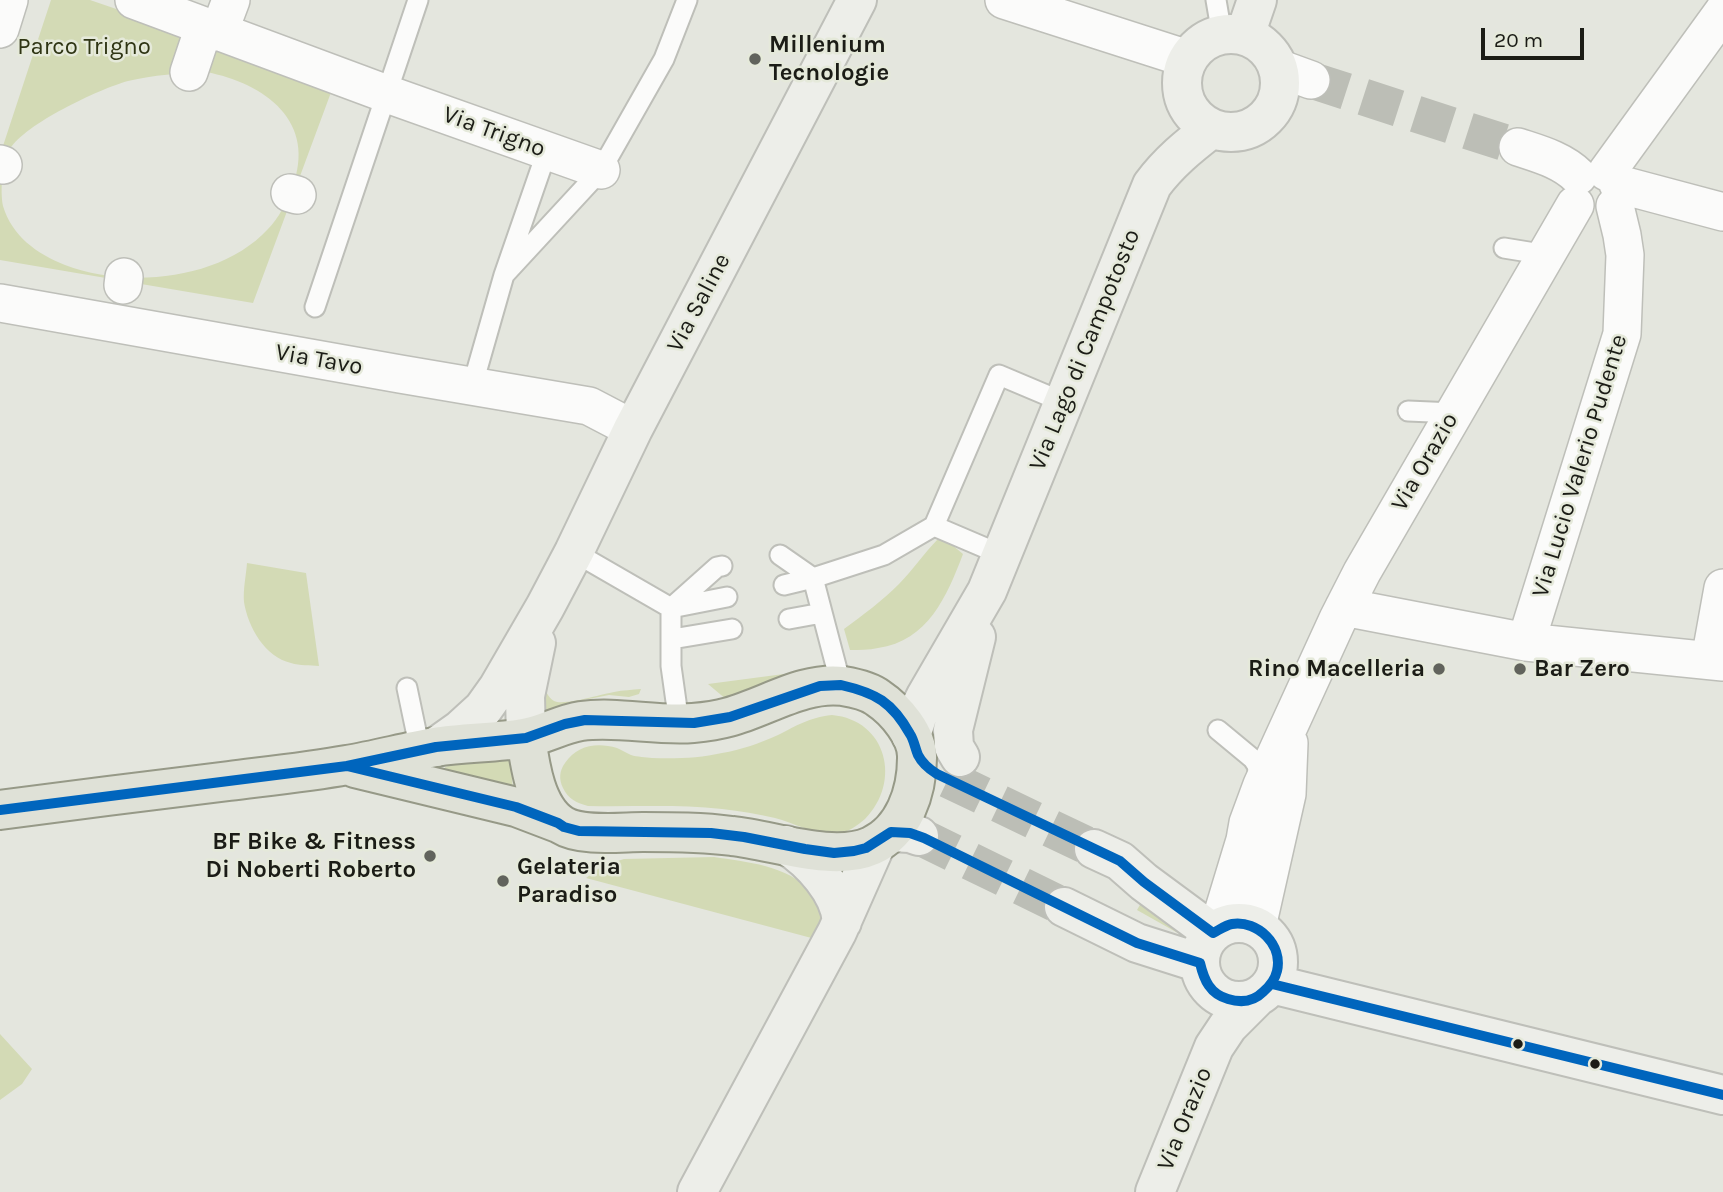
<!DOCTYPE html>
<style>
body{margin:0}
#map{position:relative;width:1723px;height:1192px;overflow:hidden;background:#e4e6de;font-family:Karla,sans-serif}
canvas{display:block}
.scale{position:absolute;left:1481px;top:28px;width:103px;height:32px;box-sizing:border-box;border:4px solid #1b1c16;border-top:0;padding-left:9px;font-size:21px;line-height:24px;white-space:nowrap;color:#1b1c16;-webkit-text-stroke:5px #e5e9da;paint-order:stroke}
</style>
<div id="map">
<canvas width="1723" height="1192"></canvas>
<div class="scale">20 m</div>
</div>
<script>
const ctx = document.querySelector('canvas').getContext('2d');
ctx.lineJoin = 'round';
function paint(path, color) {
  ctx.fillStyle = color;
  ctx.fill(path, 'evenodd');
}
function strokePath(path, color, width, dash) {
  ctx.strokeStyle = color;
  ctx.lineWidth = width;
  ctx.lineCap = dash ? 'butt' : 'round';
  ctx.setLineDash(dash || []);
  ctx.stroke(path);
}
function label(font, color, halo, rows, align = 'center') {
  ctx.font = font + ' Karla,sans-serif';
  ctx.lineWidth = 5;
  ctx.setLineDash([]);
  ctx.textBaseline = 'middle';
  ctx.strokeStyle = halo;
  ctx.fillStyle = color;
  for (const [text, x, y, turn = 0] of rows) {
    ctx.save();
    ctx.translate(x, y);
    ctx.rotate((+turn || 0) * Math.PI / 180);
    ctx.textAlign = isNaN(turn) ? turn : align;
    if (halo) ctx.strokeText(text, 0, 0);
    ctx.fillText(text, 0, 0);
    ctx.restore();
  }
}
const green = new Path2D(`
 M 51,0 L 90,0 L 198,37 L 333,87 L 253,303 L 0,260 L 0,155 ZM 206,72 C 265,83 318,122 292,188 C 286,203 279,218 268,229 C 221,280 128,289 65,265 C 37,254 12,236 3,206 C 0,191 2,163 10,149 C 25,124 99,89 128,81 C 154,75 179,73 206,72 Z
 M 938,539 L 951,544 L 963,554 C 947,596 928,641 878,648 C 869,650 859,650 850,650 L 844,629 C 863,615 882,601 899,584 C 913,570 924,553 938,539 Z
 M 247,563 L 306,573 L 319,666 C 310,665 300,666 291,663 C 265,657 248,627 244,602 C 243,589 246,576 247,563 Z
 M 784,674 L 762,687 L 727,700 L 708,684 Z
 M 544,682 C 545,689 547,697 554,701 C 564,706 602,694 614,692 C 623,690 632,690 641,689 L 639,694 L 629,697 L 609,695 L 568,703 L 545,715 L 539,698 Z
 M 832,715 C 887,720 902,782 865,819 C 857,826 848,832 837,834 C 816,836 795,823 775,818 C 758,814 740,811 722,809 C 678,804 633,807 588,806 C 577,803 568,799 563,788 C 559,780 559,771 565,763 C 577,745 597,742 617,748 C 622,750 626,753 631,755 C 637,757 646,757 652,758 C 675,759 700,758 722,753 C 741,750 760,743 778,735 C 798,725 808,718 832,715 Z
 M 510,755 L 513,790 L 446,775 L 445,767 L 455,764 Z
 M 714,857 C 746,862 788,865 811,892 C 816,897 820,904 823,910 L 819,940 L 586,878 L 602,866 L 624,859 Z
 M 1145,896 L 1192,941 L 1137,910 Z
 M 0,1034 L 32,1069 L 22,1084 L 0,1100 Z`);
const streetTunnel = new Path2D(`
 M 1311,80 L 1518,147`);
const secondaryTunnel = new Path2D(`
 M 948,779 L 1094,849
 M 919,836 L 1064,907`);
const lane = new Path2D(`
 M 1216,0 L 1222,35
 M 1504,248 L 1547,255
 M 504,275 L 601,170 L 664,59 L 687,0
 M 315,307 L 418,0
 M 472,387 L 504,275 L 547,151
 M 1408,411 L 1454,413
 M 934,526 L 1002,555
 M 574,552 L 671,608 L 727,597
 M 780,555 L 813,578 L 841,685
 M 784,585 L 813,578 L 884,555 L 934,526 L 999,375 L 1063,402
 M 789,619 L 822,613
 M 672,639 L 732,629
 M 407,688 L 420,750
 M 679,723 L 671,666 L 671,608 L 717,567 L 722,566
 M 1218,730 L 1253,759 L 1257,765 L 1261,785`);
const street = new Path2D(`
 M 134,0 L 387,94 L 601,170
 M 1004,0 L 1188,59
 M 0,29 L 9,0
 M 219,32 L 231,0
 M 1278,68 L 1311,80
 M 189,72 L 201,36
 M 1518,147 C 1539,154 1562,160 1578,176
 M 0,164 L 3,165
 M 1607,172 L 1723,12
 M 1618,184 L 1723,212
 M 290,193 L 297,195
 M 123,285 L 124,277
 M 0,303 L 400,374 L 589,406 L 633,429
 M 1344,607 L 1526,642 L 1723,662
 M 1526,642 L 1622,334 L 1625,255 L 1622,235 L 1615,206
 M 1710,660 L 1723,588
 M 1257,927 L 1287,794 L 1289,743
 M 1218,929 L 1245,840 L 1248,823 L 1262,785 L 1338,619 L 1362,572 L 1575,205`);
const secondary = new Path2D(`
 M1182 83a49 49 0 1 1 98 0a49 49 0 1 1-98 0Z
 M 1245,35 L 1257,0
 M 911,735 L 920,708 L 926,696 L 987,591 L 1152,185 C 1169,162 1189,146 1211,129
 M 526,738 L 525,696 L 536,643
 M 436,747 L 460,730 L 483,709 L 498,688 L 545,607 L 574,552 L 633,429 L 857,0
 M 960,757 L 954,747 L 953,730 L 976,637
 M 891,832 L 910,833 L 919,836
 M 786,845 C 811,860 840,892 842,922
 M 1094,849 L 1120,861 L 1144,882 L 1213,933
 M 1064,907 L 1137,943 L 1200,963
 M1200 962a39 39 0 1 1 78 0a39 39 0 1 1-78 0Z
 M 1272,984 L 1723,1095
 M 697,1192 L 837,932 L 876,844
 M 1155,1192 L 1214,1047 L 1228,1026 L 1256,998`);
const primary = new Path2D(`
 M 355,768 L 516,807 L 558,823
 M 0,810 C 76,800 153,790 229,781 C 269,776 308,772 347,765 C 377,760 406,752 435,747 C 464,742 495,743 524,738 C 544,735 561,724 581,721 C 617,716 656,726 693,723 C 704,722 718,720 729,717 C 766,707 804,681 843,686 C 855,688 869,691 878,698 C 896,710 918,736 917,758 C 917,792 904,831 871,846 C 833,863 773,840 732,836 C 702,832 673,832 643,832 C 621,832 581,837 562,825 C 536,809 530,766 526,738`);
const bus1 = new Path2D(`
 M 841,685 C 876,693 892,702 910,734 C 914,740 915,748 918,755 C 922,763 929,769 937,774 L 1120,861 L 1144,882 L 1213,933 C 1219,930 1226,925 1232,924 C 1258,920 1283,945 1277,971 C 1275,980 1270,986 1263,992 C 1253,1002 1241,1003 1228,999 C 1210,994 1204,980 1200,963 L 1137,943 L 924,838 L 910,833 L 891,832 L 866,848 L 854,851 L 834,853 L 805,849 L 744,837 L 711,833 L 579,831 L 564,827 L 558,823 L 516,807 L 347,766 L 436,747 L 526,738 L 565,724 L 585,720 L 694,723 L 730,717 L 820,686 Z
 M 0,810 L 347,766
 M 1272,984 L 1723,1095`);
const markers = [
 [755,59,7,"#61635c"],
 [1439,669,7,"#61635c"],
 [1520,669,7,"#61635c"],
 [430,856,7,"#61635c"],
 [503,881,7,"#61635c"],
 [1518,1044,6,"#1b1c16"],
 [1595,1064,6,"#1b1c16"]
];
const poiNames = [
 ["Millenium",769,45],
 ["Tecnologie",769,73],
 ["Rino Macelleria",1425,669,"right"],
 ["Bar Zero",1534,669],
 ["BF Bike & Fitness",416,842,"right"],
 ["Di Noberti Roberto",416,870,"right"],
 ["Gelateria",517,867],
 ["Paradiso",517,895]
];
const parkNames = [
 ["Parco Trigno",84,47]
];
const streetNames = [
 ["Via Trigno",494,132,20],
 ["Via Saline",699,303,-62],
 ["Via Lago di Campotosto",1085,350,-68],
 ["Via Tavo",319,360,10],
 ["Via Orazio",1425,462,-60],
 ["Via Lucio Valerio Pudente",1580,466,-73],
 ["Via Orazio",1185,1119,-68]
];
paint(green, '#d3dab5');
strokePath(streetTunnel, '#bcbeb6', 37, [37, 18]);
strokePath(secondaryTunnel, '#bcbeb6', 38, [38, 19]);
strokePath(lane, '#bebfb9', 23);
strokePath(street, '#bebfb9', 40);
strokePath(secondary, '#bebfb9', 42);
strokePath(primary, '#969987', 42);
strokePath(lane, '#fbfbfa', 19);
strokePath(street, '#fbfbfa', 37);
strokePath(secondary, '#edeee9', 38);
strokePath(primary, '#dfe1d7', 38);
strokePath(bus1, '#0065bd', 10);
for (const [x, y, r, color] of markers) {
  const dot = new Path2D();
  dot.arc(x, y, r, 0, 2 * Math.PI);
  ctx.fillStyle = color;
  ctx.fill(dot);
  strokePath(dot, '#e5e9da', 2.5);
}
label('bold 24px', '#1b1c16', '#e5e9da', poiNames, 'left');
label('24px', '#2f3514', '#e5e9da', parkNames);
label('24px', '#1b1c16', '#e5e9da', streetNames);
</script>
